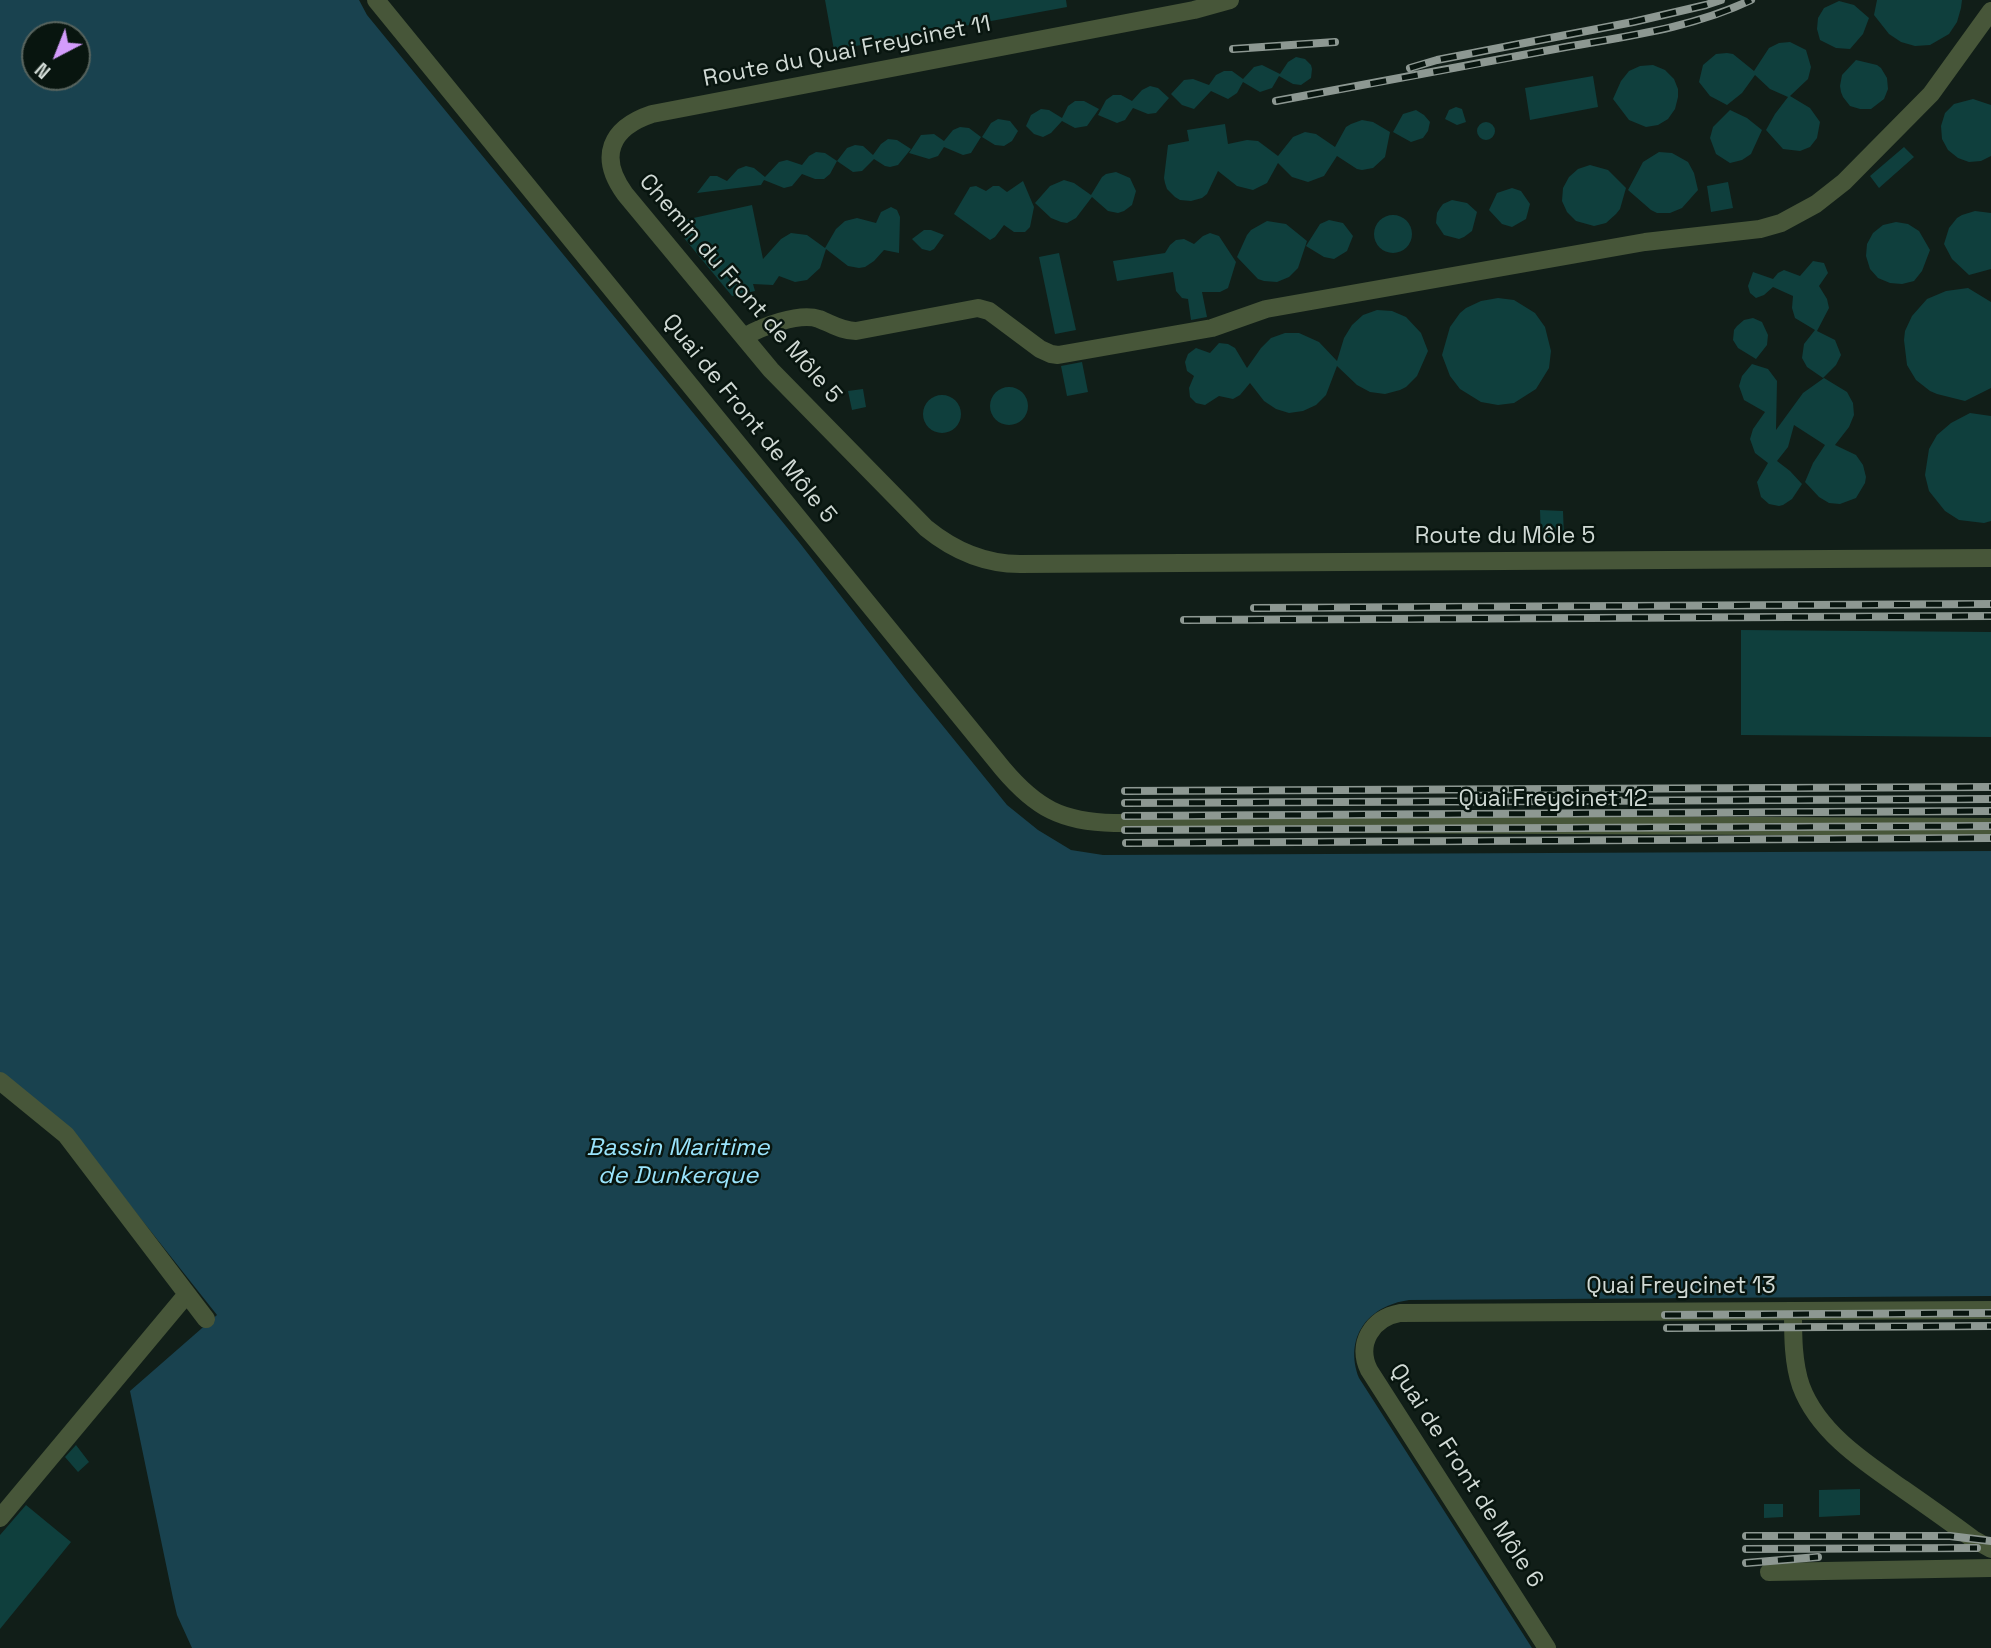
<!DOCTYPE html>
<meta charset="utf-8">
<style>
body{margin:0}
#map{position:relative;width:1991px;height:1648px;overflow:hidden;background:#111e18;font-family:"Space Grotesk",sans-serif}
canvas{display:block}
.north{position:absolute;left:21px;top:21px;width:70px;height:70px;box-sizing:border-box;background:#08150f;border:2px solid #58645e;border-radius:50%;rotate:222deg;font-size:19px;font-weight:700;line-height:28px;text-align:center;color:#d1dad5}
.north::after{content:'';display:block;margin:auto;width:24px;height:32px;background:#d39cfc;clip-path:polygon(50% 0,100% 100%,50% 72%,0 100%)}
</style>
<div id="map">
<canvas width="1991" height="1648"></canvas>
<div class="north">N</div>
</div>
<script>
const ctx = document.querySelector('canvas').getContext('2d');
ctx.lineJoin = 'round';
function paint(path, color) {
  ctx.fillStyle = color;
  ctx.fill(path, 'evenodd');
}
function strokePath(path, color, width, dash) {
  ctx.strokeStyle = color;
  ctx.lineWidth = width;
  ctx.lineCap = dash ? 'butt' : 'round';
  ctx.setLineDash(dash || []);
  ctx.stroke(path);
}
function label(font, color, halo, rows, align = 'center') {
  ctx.font = font + ' "Space Grotesk",sans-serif';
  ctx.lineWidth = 5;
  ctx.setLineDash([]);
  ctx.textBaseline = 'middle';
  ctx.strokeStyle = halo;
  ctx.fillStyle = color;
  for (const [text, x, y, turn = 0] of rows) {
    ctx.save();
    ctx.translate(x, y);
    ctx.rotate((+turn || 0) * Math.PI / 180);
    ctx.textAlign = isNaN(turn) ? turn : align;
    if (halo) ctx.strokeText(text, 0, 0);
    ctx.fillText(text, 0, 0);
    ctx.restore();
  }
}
const water = new Path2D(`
 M 0,0 L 359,0 L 367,15 L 799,542 L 913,689 L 1007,805 L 1038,830 L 1071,850 L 1103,855 L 1991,851 L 1991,1296 L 1409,1300 C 1367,1306 1344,1338 1359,1378 L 1532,1648 L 192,1648 L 177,1615 L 173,1598 L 130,1391 L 217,1315 L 69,1128 L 0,1073 ZM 35,35 L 77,35 L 77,77 L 35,77 Z`);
const building = new Path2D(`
 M 825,0 L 1066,0 L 1067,7 L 834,50 Z
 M 1877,0 L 1962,0 L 1961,8 L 1957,22 L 1949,34 L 1930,45 L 1915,46 L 1901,42 L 1889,34 L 1874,15 Z
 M 1839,1 L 1854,5 L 1869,18 L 1863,34 L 1850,49 L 1836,48 L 1820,40 L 1817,29 L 1818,18 L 1824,8 Z
 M 1790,42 L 1806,50 L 1811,67 L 1808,79 L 1790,96 L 1810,108 L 1820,122 L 1817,138 L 1810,147 L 1800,151 L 1783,149 L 1766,130 L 1775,114 L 1788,97 L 1770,89 L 1755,75 L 1742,93 L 1727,105 L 1710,96 L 1699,82 L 1703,65 L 1716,54 L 1727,53 L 1733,54 L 1754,71 L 1769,48 L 1779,43 Z
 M 1296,57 L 1305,59 L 1311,65 L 1312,69 L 1311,78 L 1301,85 L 1293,84 L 1279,76 L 1272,88 L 1260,92 L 1243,82 L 1237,93 L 1228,99 L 1211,91 L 1194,109 L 1182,105 L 1171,94 L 1184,80 L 1193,79 L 1209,85 L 1216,75 L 1224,71 L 1232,71 L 1243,79 L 1254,67 L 1262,65 L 1280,74 L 1288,62 Z
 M 1856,60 L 1877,65 L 1881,68 L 1887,78 L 1888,89 L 1884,99 L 1871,109 L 1860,109 L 1850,106 L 1843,97 L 1841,92 L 1840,86 L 1842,75 Z
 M 1653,65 L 1665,70 L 1674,79 L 1678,89 L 1678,97 L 1675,109 L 1668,119 L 1658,125 L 1646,127 L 1629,120 L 1613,99 L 1621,81 L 1629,71 L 1640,66 Z
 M 1593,76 L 1598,107 L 1530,120 L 1525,88 Z
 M 1150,86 L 1158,88 L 1169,98 L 1156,113 L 1148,114 L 1133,108 L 1125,120 L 1117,123 L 1098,115 L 1106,100 L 1113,95 L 1121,95 L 1132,101 L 1142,90 Z
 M 1973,99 L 1991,105 L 1991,156 L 1981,161 L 1969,162 L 1958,158 L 1948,150 L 1942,139 L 1941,126 L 1945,113 L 1954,104 Z
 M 1075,101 L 1084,101 L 1099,109 L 1087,126 L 1075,128 L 1062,121 L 1051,133 L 1043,137 L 1034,134 L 1026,126 L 1031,115 L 1041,109 L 1049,110 L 1062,118 L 1068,106 Z
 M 1456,107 L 1462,109 L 1466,122 L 1457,125 L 1445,119 L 1449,110 Z
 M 1416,110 L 1424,115 L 1430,122 L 1428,131 L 1423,138 L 1411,142 L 1393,132 L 1403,114 Z
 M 1730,110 L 1747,118 L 1762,130 L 1751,154 L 1742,160 L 1730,163 L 1716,154 L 1710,138 L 1713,127 Z
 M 998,119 L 1010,121 L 1018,131 L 1012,141 L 1004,146 L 995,145 L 982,137 L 991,123 Z
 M 1362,120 L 1373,122 L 1390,132 L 1385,157 L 1373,168 L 1362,170 L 1357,169 L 1337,156 L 1324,176 L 1308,182 L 1292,177 L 1278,163 L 1267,183 L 1253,190 L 1237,186 L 1218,171 L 1207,194 L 1202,198 L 1191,201 L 1180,200 L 1175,197 L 1167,189 L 1165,183 L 1164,178 L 1168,145 L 1189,141 L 1187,130 L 1225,124 L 1228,144 L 1247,140 L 1258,141 L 1278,156 L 1293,137 L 1305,132 L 1316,134 L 1335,147 L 1346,127 L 1351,124 Z
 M1477 131a9 9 0 1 1 18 0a9 9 0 1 1-18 0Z
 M 960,127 L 969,128 L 981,137 L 971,153 L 963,155 L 944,147 L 938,156 L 929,159 L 909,153 L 921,135 L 934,134 L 944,141 L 953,130 Z
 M 888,139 L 897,140 L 911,149 L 898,165 L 890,167 L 885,166 L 874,159 L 862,171 L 853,172 L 837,161 L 847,148 L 855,145 L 863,146 L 873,155 L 881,144 Z
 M 1904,147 L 1914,157 L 1879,188 L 1870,176 Z
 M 816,152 L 825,153 L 837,161 L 830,174 L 824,179 L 815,179 L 802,174 L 792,186 L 784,188 L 764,180 L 761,185 L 697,193 L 710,176 L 717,176 L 727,181 L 738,169 L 746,166 L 754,168 L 765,177 L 779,162 L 787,160 L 802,165 L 809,156 Z
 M 1659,152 L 1672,153 L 1688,162 L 1694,173 L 1698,190 L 1682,208 L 1670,213 L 1657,213 L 1651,210 L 1628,190 L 1643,162 Z
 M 1590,165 L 1608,170 L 1626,188 L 1620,209 L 1616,214 L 1606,223 L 1594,226 L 1576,221 L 1567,212 L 1562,201 L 1563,188 L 1569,177 L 1578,169 Z
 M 1116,172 L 1130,178 L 1136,191 L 1132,205 L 1124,211 L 1118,213 L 1108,211 L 1092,197 L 1076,218 L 1067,223 L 1061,222 L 1051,218 L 1035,203 L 1050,186 L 1064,180 L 1074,183 L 1091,195 L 1102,177 L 1106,174 Z
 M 1023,181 L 1034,207 L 1030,227 L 1025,232 L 1014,232 L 1004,225 L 995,237 L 990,240 L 954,214 L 970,187 L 976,186 L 986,191 L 993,186 L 999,186 L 1007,192 Z
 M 1728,182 L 1733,208 L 1711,212 L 1707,186 Z
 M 1512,188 L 1521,191 L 1530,204 L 1526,219 L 1512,227 L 1502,224 L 1489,210 L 1497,193 Z
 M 1452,200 L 1467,203 L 1477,212 L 1472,231 L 1464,237 L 1459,239 L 1444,235 L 1436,223 L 1437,213 L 1440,208 L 1443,204 Z
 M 752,205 L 763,259 L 781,239 L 791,233 L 807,235 L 825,248 L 836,229 L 845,221 L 857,218 L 876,223 L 881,212 L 891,207 L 897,210 L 900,217 L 899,253 L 884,250 L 874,261 L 865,267 L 859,268 L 848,266 L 826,249 L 820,268 L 807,280 L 795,282 L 779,276 L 773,285 L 753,284 L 755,291 L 732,296 L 684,238 L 680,221 Z
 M 1975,211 L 1991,213 L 1991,269 L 1969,275 L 1952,259 L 1944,244 L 1949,228 L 1957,218 L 1962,215 Z
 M1374 234a19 19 0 1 1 38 0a19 19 0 1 1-38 0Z
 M 1329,220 L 1343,223 L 1353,236 L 1347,251 L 1334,259 L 1324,257 L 1306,246 L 1320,224 Z
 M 1267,221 L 1286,224 L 1307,241 L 1298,268 L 1289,277 L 1277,282 L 1264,281 L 1258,279 L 1237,257 L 1247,235 L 1251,230 Z
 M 1896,222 L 1908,224 L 1919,231 L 1930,250 L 1922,271 L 1914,281 L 1902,284 L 1890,283 L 1878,278 L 1870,269 L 1866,256 L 1867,244 L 1873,233 L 1883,225 Z
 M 924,230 L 931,230 L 944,235 L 934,249 L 930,251 L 922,249 L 912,239 Z
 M 1210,233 L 1219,236 L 1236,262 L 1228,288 L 1220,292 L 1202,292 L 1207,317 L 1191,320 L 1188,299 L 1182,298 L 1176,291 L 1173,272 L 1117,281 L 1113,261 L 1165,253 L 1170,245 L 1176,240 L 1184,239 L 1194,244 L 1203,236 Z
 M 1059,253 L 1076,330 L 1055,334 L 1039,257 Z
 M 1813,261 L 1824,263 L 1828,273 L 1819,286 L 1827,299 L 1829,308 L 1817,331 L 1835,340 L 1841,355 L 1836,365 L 1823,378 L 1807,367 L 1802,358 L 1804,344 L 1815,330 L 1795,318 L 1792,308 L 1793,296 L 1773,287 L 1764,295 L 1756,298 L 1750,293 L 1748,286 L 1753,272 L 1773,279 L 1778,273 L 1784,270 L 1800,276 Z
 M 1968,288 L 1991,302 L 1991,388 L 1965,401 L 1937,394 L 1930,391 L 1916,380 L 1907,365 L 1904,340 L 1905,331 L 1912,316 L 1927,299 L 1946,291 Z
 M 1498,298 L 1514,300 L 1535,313 L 1545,327 L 1551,351 L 1549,368 L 1536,389 L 1514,403 L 1498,405 L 1481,402 L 1460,389 L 1450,376 L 1442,355 L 1450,327 L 1460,313 L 1466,308 L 1481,301 Z
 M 1377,310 L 1392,311 L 1406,317 L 1421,333 L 1428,351 L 1417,376 L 1406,387 L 1400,390 L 1385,394 L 1370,392 L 1357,385 L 1337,366 L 1326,395 L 1316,405 L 1303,411 L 1289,413 L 1276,409 L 1264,401 L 1250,383 L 1240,395 L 1233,399 L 1219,396 L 1205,405 L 1196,403 L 1190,397 L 1189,388 L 1194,376 L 1187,371 L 1185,362 L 1188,354 L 1196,348 L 1210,353 L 1219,343 L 1228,344 L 1235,348 L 1247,368 L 1261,348 L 1271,338 L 1285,333 L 1299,333 L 1319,342 L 1337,361 L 1344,338 L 1352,325 L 1363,315 Z
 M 1753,318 L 1762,322 L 1768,335 L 1767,345 L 1756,359 L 1738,348 L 1733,340 L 1734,330 L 1737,326 L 1744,320 Z
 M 1082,362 L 1088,392 L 1067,396 L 1061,366 Z
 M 1752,364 L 1768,369 L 1777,381 L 1776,430 L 1803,393 L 1824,378 L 1847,392 L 1853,403 L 1854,415 L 1849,427 L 1835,445 L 1856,455 L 1863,465 L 1866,477 L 1865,483 L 1856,498 L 1840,504 L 1829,503 L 1819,497 L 1805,482 L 1813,463 L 1825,445 L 1794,425 L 1788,447 L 1777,461 L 1790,471 L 1802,484 L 1792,499 L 1783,505 L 1779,506 L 1769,504 L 1761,497 L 1757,482 L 1768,463 L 1755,453 L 1750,439 L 1753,429 L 1765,412 L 1744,400 L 1739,386 L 1742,376 Z
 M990 406a19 19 0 1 1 38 0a19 19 0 1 1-38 0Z
 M 863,389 L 866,407 L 852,410 L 848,391 Z
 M923 414a19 19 0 1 1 38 0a19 19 0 1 1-38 0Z
 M 1970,413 L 1991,416 L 1991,521 L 1984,523 L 1959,520 L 1945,511 L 1929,491 L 1925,475 L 1929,449 L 1937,435 L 1951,423 Z
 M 1540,510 L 1563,511 L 1564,537 L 1541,537 Z
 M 1741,630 L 1991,632 L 1991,737 L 1741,735 Z
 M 76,1445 L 89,1462 L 78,1472 L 65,1457 Z
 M 1860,1489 L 1860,1515 L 1819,1517 L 1819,1490 Z
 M 1764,1504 L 1783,1504 L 1783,1517 L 1764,1518 Z
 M 26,1505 L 71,1542 L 0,1629 L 0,1535 Z`);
const minor = new Path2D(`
 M 376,0 L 1003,769 C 1036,808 1062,822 1114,823 L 1991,827
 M 1230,0 L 1194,10 L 652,114 C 610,128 598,157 625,194 L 771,370 L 926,528 C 953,550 984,564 1020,564 L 1991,558
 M 744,337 C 761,327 799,312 819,319 C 832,324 842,331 856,331 L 978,308 L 989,311 L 1040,349 L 1051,354 L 1058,355 L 1212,328 L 1266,309 L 1645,242 L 1760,229 L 1781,223 L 1816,204 L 1844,182 L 1931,94 L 1991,11
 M 0,1081 L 66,1135 L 206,1319
 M 1793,1311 C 1793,1336 1793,1363 1801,1386 C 1818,1432 1864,1462 1903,1489 C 1926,1505 1950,1522 1973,1539 L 1991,1549
 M 0,1518 L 187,1294
 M 1769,1572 L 1991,1568
 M 1547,1648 L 1369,1370 C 1356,1344 1372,1318 1400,1313 L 1991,1310`);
const rail = new Path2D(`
 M 1233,49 L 1335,42
 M 1410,68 L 1437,60 L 1633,22 L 1706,5 L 1721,0
 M 1276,101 C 1369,84 1462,67 1555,49 C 1620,37 1691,29 1751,0
 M 1254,608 L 1991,604
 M 1184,620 L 1991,616
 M 1125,791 L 1991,787
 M 1125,803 L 1991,799
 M 1125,816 L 1991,811
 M 1125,830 L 1991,826
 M 1126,843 L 1991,838
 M 1665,1315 L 1991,1313
 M 1667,1328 L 1991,1326
 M 1746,1536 L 1950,1536 L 1991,1541
 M 1746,1549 L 1977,1548
 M 1746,1563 L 1818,1557`);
const streetNames = [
 ["Route du Quai Freycinet 11",847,52,-11],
 ["Chemin du Front de Môle 5",740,289,49],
 ["Quai de Front de Môle 5",749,419,51],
 ["Route du Môle 5",1505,537],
 ["Quai Freycinet 12",1553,800],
 ["Quai Freycinet 13",1681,1287],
 ["Quai de Front de Môle 6",1466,1476,57]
];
const waterNames = [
 ["Bassin Maritime",678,1148],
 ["de Dunkerque",678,1176]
];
paint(water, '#19424f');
paint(building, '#0f3f3d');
strokePath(minor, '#475639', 18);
strokePath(rail, '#8d9892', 8);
strokePath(rail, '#08150f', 5, [16]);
label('23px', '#d1dad5', '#08150f', streetNames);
label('italic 24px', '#9ae4fc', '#08150f', waterNames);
</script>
